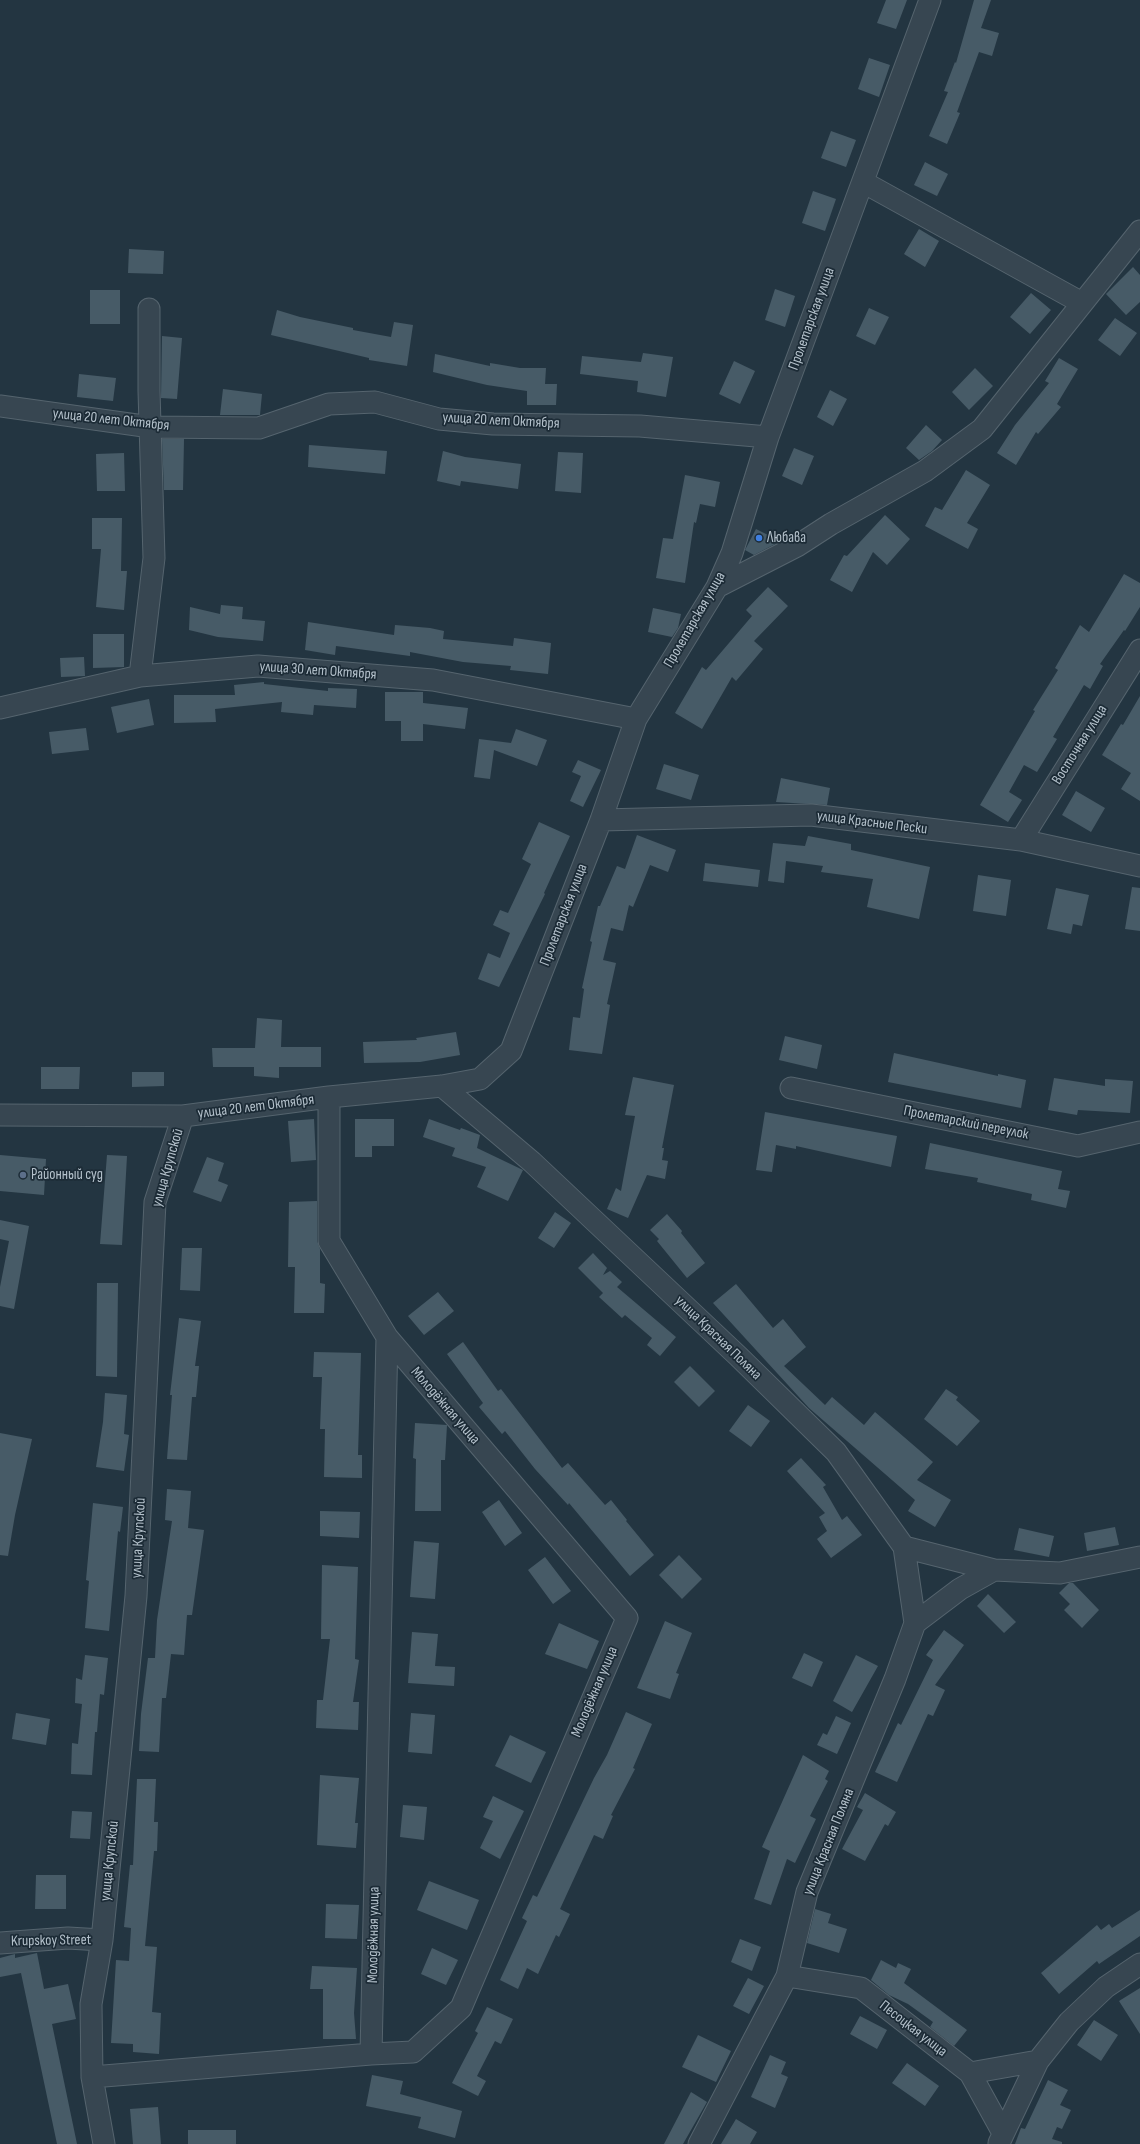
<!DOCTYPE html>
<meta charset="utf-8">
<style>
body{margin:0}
canvas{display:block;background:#233541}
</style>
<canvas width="1140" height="2144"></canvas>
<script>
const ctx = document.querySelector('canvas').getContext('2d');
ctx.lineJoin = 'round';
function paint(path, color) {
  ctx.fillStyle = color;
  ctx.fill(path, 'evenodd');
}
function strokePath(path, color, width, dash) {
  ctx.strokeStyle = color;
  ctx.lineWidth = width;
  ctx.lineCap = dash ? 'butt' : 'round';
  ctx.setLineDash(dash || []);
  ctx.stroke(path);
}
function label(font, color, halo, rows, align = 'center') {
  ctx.font = font + ' "Sofia Sans Condensed",sans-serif';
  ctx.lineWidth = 3.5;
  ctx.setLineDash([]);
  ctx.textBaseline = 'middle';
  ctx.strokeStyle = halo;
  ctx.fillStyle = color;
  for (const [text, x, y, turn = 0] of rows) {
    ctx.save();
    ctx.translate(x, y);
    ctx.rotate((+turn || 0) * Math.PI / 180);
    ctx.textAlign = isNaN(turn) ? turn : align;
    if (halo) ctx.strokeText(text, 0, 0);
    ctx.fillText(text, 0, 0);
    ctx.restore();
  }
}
const building = new Path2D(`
 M 886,0 L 907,0 L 896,29 L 877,23 Z
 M 974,0 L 991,0 L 981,28 L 999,33 L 992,56 L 979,52 L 957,112 L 960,113 L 947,144 L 929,136 L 948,92 L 944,91 L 955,62 L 956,63 Z
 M 869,58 L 890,65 L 879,97 L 858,89 Z
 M 831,131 L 856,140 L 846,167 L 821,158 Z
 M 925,162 L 948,174 L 937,196 L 914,185 Z
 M 813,191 L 836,199 L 825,231 L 802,223 Z
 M 919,229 L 939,241 L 925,267 L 904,254 Z
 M 129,249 L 164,251 L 163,274 L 128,273 Z
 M 1133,267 L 1140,275 L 1140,302 L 1126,315 L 1106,294 Z
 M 775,289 L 795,296 L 785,327 L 765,320 Z
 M 90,290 L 120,290 L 120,324 L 90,324 Z
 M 1031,293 L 1051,310 L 1030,334 L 1010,317 Z
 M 869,308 L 889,317 L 875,345 L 856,336 Z
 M 277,310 L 300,317 L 353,328 L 353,330 L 391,337 L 394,322 L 413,325 L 407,366 L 369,360 L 369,358 L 271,335 Z
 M 1115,318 L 1137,333 L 1120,356 L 1098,340 Z
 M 162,336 L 182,338 L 177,399 L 161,398 Z
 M 643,353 L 673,357 L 666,397 L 637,392 L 638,381 L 580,374 L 582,356 L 641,362 Z
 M 435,354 L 490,366 L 490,363 L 520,368 L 546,368 L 545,384 L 557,384 L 556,405 L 527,405 L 527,391 L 487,385 L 433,372 Z
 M 1059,358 L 1078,369 L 1057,404 L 1061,407 L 1038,434 L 1036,432 L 1016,465 L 997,453 L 1015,425 L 1049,383 L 1045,381 Z
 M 734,361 L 755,371 L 740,404 L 719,394 Z
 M 975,368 L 993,386 L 969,410 L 952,392 Z
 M 79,374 L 116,378 L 113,401 L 77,397 Z
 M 223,389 L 262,394 L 260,415 L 220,415 Z
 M 830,390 L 847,399 L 833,426 L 817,417 Z
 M 926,425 L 942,440 L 932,451 L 919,460 L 906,448 Z
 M 162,439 L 184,439 L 183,490 L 164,490 Z
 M 309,445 L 387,451 L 385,474 L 308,467 Z
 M 794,448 L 814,456 L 802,485 L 782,476 Z
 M 443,451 L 465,457 L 521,464 L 518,489 L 461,481 L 460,486 L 437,481 Z
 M 558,452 L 583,453 L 581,493 L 555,491 Z
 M 124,453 L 125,491 L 97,491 L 96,454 Z
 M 966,470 L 990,485 L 967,523 L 978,529 L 968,549 L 925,526 L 935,507 L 942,510 Z
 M 685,475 L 720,482 L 715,507 L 700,504 L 696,523 L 694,522 L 685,583 L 656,578 L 663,538 L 673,539 Z
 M 885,515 L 910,539 L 887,565 L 873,552 L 852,592 L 830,580 L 844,555 L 847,556 Z
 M 92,518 L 122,518 L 121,571 L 127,571 L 124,610 L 96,607 L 101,549 L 92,549 Z
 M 756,529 L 778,540 L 777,543 L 754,555 L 745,550 Z
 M 1124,574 L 1140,583 L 1140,607 L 1125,631 L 1124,630 L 1100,664 L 1103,666 L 1090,689 L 1084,685 L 1053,737 L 1057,739 L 1037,772 L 1024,765 L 1009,792 L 1022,800 L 1008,822 L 980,805 L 1035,711 L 1033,710 L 1058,670 L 1055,668 L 1080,625 L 1089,632 Z
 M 768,587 L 788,606 L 754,641 L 763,649 L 736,681 L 732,677 L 702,729 L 675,713 L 702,667 L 706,670 L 752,616 L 746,610 Z
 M 221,605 L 243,607 L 242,619 L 265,621 L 263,641 L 218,637 L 189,630 L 190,607 L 220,614 Z
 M 653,608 L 681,614 L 678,628 L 672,637 L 648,632 Z
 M 308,622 L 394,635 L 395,625 L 430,628 L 444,631 L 443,639 L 513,646 L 514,638 L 551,643 L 548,674 L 510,670 L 511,666 L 463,662 L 410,652 L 410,656 L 336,646 L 335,655 L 305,650 Z
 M 93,634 L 124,634 L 124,667 L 93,668 Z
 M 84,657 L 85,676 L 61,677 L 60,658 Z
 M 264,682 L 264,684 L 328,691 L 328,688 L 357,689 L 356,708 L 314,705 L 313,715 L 281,712 L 282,702 L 215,709 L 216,722 L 174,723 L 174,695 L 235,695 L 234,685 Z
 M 385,692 L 423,692 L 423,703 L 468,708 L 465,729 L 423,724 L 423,741 L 401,741 L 401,721 L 385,721 Z
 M 1140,696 L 1140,801 L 1121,789 L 1131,773 L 1102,755 L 1121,724 L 1123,725 Z
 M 149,699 L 154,725 L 117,733 L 111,707 Z
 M 86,728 L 89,750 L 52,754 L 49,732 Z
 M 516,729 L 547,740 L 537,766 L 494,750 L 490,779 L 474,777 L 479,739 L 511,743 Z
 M 578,760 L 601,770 L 583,807 L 570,801 L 581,776 L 572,772 Z
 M 664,764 L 699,775 L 691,800 L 656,789 Z
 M 781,778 L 830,788 L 827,805 L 776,802 Z
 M 1076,791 L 1105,808 L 1091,832 L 1062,815 Z
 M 539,822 L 570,836 L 544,893 L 545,894 L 499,987 L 478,979 L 488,953 L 500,958 L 510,933 L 493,925 L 500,910 L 508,913 L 531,864 L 522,859 Z
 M 637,835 L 676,850 L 668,872 L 650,865 L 633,907 L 629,905 L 623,931 L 611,928 L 603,960 L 616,963 L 607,1004 L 610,1005 L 602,1054 L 569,1050 L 573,1017 L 580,1018 L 584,989 L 582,988 L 592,942 L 590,941 L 598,906 L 600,906 L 617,866 L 625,869 Z
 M 808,836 L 851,844 L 851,850 L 930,867 L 919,919 L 867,907 L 873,879 L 821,872 L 823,866 L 786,861 L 784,883 L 768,881 L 773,843 L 805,846 Z
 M 705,863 L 760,870 L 758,887 L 703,881 Z
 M 978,875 L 1011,880 L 1006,916 L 973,911 Z
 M 1132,887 L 1140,888 L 1140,931 L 1125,929 Z
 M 1056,888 L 1089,895 L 1082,926 L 1073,924 L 1071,934 L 1047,929 Z
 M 257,1018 L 282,1020 L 281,1047 L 321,1047 L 321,1067 L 279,1067 L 279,1078 L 254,1076 L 254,1067 L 213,1067 L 212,1048 L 255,1048 Z
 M 456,1032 L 460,1055 L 420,1062 L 364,1063 L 363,1042 L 417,1040 L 416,1038 Z
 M 785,1036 L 822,1045 L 817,1069 L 779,1060 Z
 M 894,1053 L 998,1076 L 998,1074 L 1026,1080 L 1021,1108 L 888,1082 Z
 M 41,1067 L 80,1067 L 79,1089 L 41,1089 Z
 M 132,1072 L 164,1072 L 164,1086 L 132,1087 Z
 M 633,1077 L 674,1085 L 662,1148 L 664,1148 L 662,1160 L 668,1161 L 665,1179 L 647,1175 L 628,1218 L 607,1209 L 616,1188 L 621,1191 L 635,1116 L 625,1115 Z
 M 1054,1078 L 1105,1086 L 1105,1079 L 1133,1081 L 1130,1113 L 1078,1110 L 1077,1115 L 1048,1110 Z
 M 765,1112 L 897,1136 L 891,1167 L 796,1146 L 796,1149 L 776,1145 L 772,1172 L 756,1170 Z
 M 314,1119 L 316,1160 L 291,1162 L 288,1121 Z
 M 355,1119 L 394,1119 L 394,1146 L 372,1146 L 372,1157 L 355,1157 Z
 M 429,1119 L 460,1130 L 461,1128 L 480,1135 L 477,1148 L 523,1170 L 508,1201 L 477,1187 L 486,1167 L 452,1156 L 455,1148 L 423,1137 Z
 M 930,1143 L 1062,1171 L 1058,1189 L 1070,1191 L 1066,1208 L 1031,1200 L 1032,1194 L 977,1182 L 978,1178 L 925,1169 Z
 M 0,1155 L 46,1159 L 44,1195 L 0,1191 Z
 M 107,1155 L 127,1156 L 122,1245 L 100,1244 Z
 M 207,1157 L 224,1163 L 218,1181 L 228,1185 L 221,1202 L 193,1192 Z
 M 317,1201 L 317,1241 L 320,1249 L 320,1283 L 325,1284 L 324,1313 L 294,1313 L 295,1267 L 288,1267 L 289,1202 Z
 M 555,1212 L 571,1223 L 554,1248 L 538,1238 Z
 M 667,1214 L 682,1231 L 681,1233 L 705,1263 L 687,1278 L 657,1241 L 659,1239 L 650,1230 Z
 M 0,1220 L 29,1226 L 14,1309 L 0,1306 L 0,1287 L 9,1241 L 0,1239 Z
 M 182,1248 L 202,1248 L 200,1291 L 180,1290 Z
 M 593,1253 L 607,1268 L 603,1275 L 610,1271 L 622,1282 L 617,1287 L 676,1337 L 660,1356 L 647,1345 L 652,1338 L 625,1315 L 622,1318 L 599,1297 L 603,1293 L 578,1268 Z
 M 97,1283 L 118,1283 L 117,1377 L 96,1376 Z
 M 736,1284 L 773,1328 L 783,1319 L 806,1347 L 784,1366 L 825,1405 L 832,1397 L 864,1425 L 875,1412 L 933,1462 L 917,1480 L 951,1500 L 935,1527 L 908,1511 L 915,1500 L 809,1408 L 713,1303 Z
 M 438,1292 L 454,1311 L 424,1335 L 408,1316 Z
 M 179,1318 L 201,1321 L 195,1366 L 199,1366 L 196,1397 L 192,1397 L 187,1460 L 167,1459 L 172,1395 L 170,1395 Z
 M 463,1342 L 498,1391 L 501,1389 L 562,1468 L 568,1463 L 605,1505 L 611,1500 L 627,1520 L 626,1521 L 654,1555 L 630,1576 L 569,1503 L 568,1505 L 535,1469 L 505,1431 L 502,1434 L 479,1407 L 483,1403 L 447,1354 Z
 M 314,1352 L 361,1353 L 358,1455 L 362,1455 L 362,1478 L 324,1477 L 325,1429 L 320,1429 L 322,1377 L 313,1377 Z
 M 690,1366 L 715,1391 L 699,1407 L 674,1382 Z
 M 946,1389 L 958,1397 L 956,1400 L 980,1421 L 957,1446 L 924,1419 Z
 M 105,1393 L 127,1395 L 124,1434 L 129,1435 L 124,1471 L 96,1467 L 103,1422 Z
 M 748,1405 L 770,1421 L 751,1447 L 729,1431 Z
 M 415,1423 L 447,1425 L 445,1460 L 441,1460 L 441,1511 L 415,1511 L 416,1459 L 413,1458 Z
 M 0,1433 L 32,1439 L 15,1515 L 8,1556 L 0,1555 Z
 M 801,1458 L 826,1485 L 823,1487 L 842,1520 L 847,1516 L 862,1535 L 831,1558 L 817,1539 L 827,1531 L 819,1517 L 825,1513 L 787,1471 Z
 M 167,1489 L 191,1491 L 188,1528 L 204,1530 L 192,1615 L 187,1615 L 184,1655 L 171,1654 L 166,1698 L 162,1698 L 159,1752 L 139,1751 L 141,1714 L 148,1658 L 155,1658 L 157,1620 L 172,1521 L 165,1520 Z
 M 499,1500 L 522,1533 L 505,1546 L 482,1512 Z
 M 93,1503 L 123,1507 L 120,1532 L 118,1531 L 109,1631 L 85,1628 L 89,1581 L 86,1580 Z
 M 320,1511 L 360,1512 L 359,1538 L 320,1536 Z
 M 1115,1527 L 1119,1545 L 1087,1551 L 1084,1533 Z
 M 1019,1528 L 1054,1536 L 1049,1557 L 1014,1550 Z
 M 414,1541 L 439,1543 L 435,1599 L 410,1597 Z
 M 679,1555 L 702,1579 L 682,1599 L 659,1575 Z
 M 545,1557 L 571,1591 L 553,1604 L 528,1570 Z
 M 322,1565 L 358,1567 L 355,1659 L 359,1660 L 353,1702 L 359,1702 L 358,1730 L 316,1728 L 317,1700 L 323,1700 L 330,1639 L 321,1639 Z
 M 1069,1583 L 1073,1583 L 1099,1610 L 1082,1628 L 1064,1610 L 1070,1604 L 1059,1593 Z
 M 988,1594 L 1016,1622 L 1004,1633 L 977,1606 Z
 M 665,1621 L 692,1633 L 676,1673 L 679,1674 L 670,1699 L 637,1688 Z
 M 559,1623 L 599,1641 L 587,1669 L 545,1654 Z
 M 944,1630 L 964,1645 L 935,1685 L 945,1690 L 933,1716 L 928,1714 L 897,1782 L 875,1772 L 898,1723 L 901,1725 L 933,1660 L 926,1655 Z
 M 412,1632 L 438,1634 L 435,1666 L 455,1667 L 454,1686 L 408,1683 Z
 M 804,1653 L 823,1662 L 812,1687 L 792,1678 Z
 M 85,1655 L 108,1658 L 104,1695 L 100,1694 L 97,1732 L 95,1732 L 92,1775 L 71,1774 L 72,1743 L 78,1744 L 82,1704 L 75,1703 L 76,1678 L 82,1680 Z
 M 856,1655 L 878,1666 L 852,1712 L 833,1701 Z
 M 626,1712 L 652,1724 L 633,1768 L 635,1769 L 611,1815 L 613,1816 L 603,1839 L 594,1835 L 560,1909 L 570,1914 L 559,1937 L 556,1935 L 538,1974 L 527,1968 L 518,1989 L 500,1980 L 527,1921 L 522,1918 L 533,1895 L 537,1897 L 594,1778 L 607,1755 Z
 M 16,1713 L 50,1719 L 46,1745 L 12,1739 Z
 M 411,1713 L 435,1715 L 432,1754 L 408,1752 Z
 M 836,1716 L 851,1723 L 837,1754 L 817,1745 L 823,1733 L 827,1735 Z
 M 510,1735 L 546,1752 L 531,1783 L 495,1766 Z
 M 803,1755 L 829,1771 L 825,1779 L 828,1781 L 810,1816 L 816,1819 L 795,1863 L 787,1859 L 771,1905 L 754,1899 L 770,1851 L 762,1847 Z
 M 320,1775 L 359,1778 L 355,1823 L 358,1823 L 356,1848 L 317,1845 Z
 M 137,1779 L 156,1779 L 154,1822 L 158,1822 L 157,1851 L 154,1851 L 145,1946 L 157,1947 L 152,2012 L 161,2013 L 159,2054 L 133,2052 L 133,2044 L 111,2043 L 116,1960 L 129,1961 L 131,1928 L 124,1927 L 130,1865 L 133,1865 Z
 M 865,1793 L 896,1812 L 888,1826 L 885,1824 L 865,1861 L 842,1849 L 863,1810 L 857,1807 Z
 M 493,1796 L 524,1811 L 500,1859 L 480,1848 L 493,1821 L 483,1817 Z
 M 403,1805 L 427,1807 L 424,1840 L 400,1837 Z
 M 72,1811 L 92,1812 L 90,1839 L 70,1838 Z
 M 36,1875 L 66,1875 L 66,1909 L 35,1909 Z
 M 429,1881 L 479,1900 L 467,1930 L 417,1910 Z
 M 326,1904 L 359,1905 L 357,1939 L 325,1938 Z
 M 815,1909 L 831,1914 L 828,1923 L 847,1929 L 839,1953 L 807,1943 Z
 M 1140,1910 L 1140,1936 L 1099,1964 L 1097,1961 L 1059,1994 L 1041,1973 L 1097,1925 L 1101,1930 L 1109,1924 L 1112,1928 Z
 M 740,1939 L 761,1947 L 752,1971 L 731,1962 Z
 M 432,1948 L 458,1960 L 446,1985 L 421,1974 Z
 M 37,1953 L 44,1989 L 68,1984 L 76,2019 L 52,2024 L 77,2144 L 57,2144 L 21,1973 L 0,1977 L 0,1958 L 15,1954 L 15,1958 Z
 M 881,1960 L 896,1968 L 898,1963 L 911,1969 L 904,1983 L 967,2030 L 954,2046 L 930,2027 L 933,2022 L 908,2004 L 889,1995 L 871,1980 Z
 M 312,1966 L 357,1968 L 354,2013 L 356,2039 L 323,2039 L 323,1989 L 310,1989 Z
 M 748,1978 L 764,1986 L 749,2014 L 733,2006 Z
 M 1140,1988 L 1140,2034 L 1119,2001 Z
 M 487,2007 L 513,2019 L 501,2044 L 495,2041 L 477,2076 L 486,2081 L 478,2096 L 452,2083 L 478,2033 L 475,2031 Z
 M 860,2016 L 887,2030 L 877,2049 L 850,2034 Z
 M 1094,2020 L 1118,2035 L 1101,2061 L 1077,2045 Z
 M 698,2035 L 731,2051 L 716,2082 L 682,2067 Z
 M 770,2055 L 786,2062 L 781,2074 L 788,2077 L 775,2108 L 751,2097 Z
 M 907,2063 L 939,2086 L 925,2106 L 892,2083 Z
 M 372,2075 L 403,2081 L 400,2094 L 462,2111 L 455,2138 L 418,2128 L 421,2117 L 366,2106 Z
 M 1048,2080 L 1068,2090 L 1060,2105 L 1071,2110 L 1062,2129 L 1057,2127 L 1052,2139 L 1062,2142 L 1062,2144 L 1015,2144 L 1021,2128 L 1025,2129 Z
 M 691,2092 L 707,2102 L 683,2144 L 664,2144 Z
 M 158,2107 L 161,2144 L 133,2144 L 130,2109 Z
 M 736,2119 L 757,2132 L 750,2144 L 721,2144 Z
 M 188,2130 L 236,2130 L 236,2144 L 188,2144 Z`);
const street = new Path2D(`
 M 863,182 L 1082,303
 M 0,406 L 151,427 L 259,428 L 329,404 L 375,402 L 439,419 L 493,424 L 640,426 L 768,437
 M 717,587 L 797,546 L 831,524 L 925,471 L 982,429 L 1140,231
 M 140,676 L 154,558 L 149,391 L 149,309
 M 0,708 L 140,676 L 258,666 L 433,680 L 636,719
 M 601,820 L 811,815 L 1021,840 L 1140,866
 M 1021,840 L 1140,650
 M 442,1086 L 532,1162 L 738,1356 L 836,1452 L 904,1547 L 994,1570
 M 791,1088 L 1078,1146 L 1140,1132
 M 329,1097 L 329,1241 L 387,1337 L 371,2054
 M 0,1115 L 183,1116 L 329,1097 L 442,1086 L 480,1079 L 511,1051 L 601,820 L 636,719 L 717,587 L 732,553 L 768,437 L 930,0
 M 904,1547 L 915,1623
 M 0,1943 L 68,1938 L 102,1940
 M 787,1976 L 861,1988 L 970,2073 L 1003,2133
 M 970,2073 L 1038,2061
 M 92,2077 L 371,2054 L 413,2052 L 461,2008 L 627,1618 L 387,1337
 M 999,2143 L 1038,2061 L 1069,2022 L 1106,1987 L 1140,1964
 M 104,2144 L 92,2077 L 91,2004 L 102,1940 L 136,1596 L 155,1202 L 183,1116
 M 699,2144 L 787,1976 L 807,1892 L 895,1679 L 915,1623 L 960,1589 L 994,1570 L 1060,1573 L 1140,1557`);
const markers = [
 [759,538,4,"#3f7fe0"],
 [23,1175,4,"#5c6f8a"]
];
const streetNames = [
 ["Пролетарская улица",812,319,-70],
 ["улица 20 лет Октября",111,420,6],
 ["улица 20 лет Октября",501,421,3],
 ["Пролетарская улица",695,620,-60],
 ["улица 30 лет Октября",318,671,4],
 ["Восточная улица",1080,745,-58],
 ["улица Красные Пески",872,823,7],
 ["Пролетарская улица",564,915,-69],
 ["улица 20 лет Октября",256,1107,-7],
 ["Пролетарский переулок",966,1123,11],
 ["улица Крупской",168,1168,-74],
 ["улица Красная Поляна",718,1338,44],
 ["Молодёжная улица",445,1406,49],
 ["улица Крупской",139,1538,-87],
 ["Молодёжная улица",595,1692,-67],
 ["улица Красная Поляна",829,1842,-68],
 ["улица Крупской",110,1861,-84],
 ["Молодёжная улица",374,1935,-89],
 ["Krupskoy Street",51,1941,-1],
 ["Песоцкая улица",913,2029,38]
];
const poiNames = [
 ["Любава",767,538],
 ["Районный суд",31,1175]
];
paint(building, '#475b67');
strokePath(street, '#55646e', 23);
strokePath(street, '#374651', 21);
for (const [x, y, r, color] of markers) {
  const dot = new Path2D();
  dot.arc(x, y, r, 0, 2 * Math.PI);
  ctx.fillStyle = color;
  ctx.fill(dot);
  strokePath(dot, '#1c2b36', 1.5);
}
label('15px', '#b4c1cb', '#1c2b36', streetNames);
label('15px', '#b4c1cb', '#1c2b36', poiNames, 'left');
</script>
